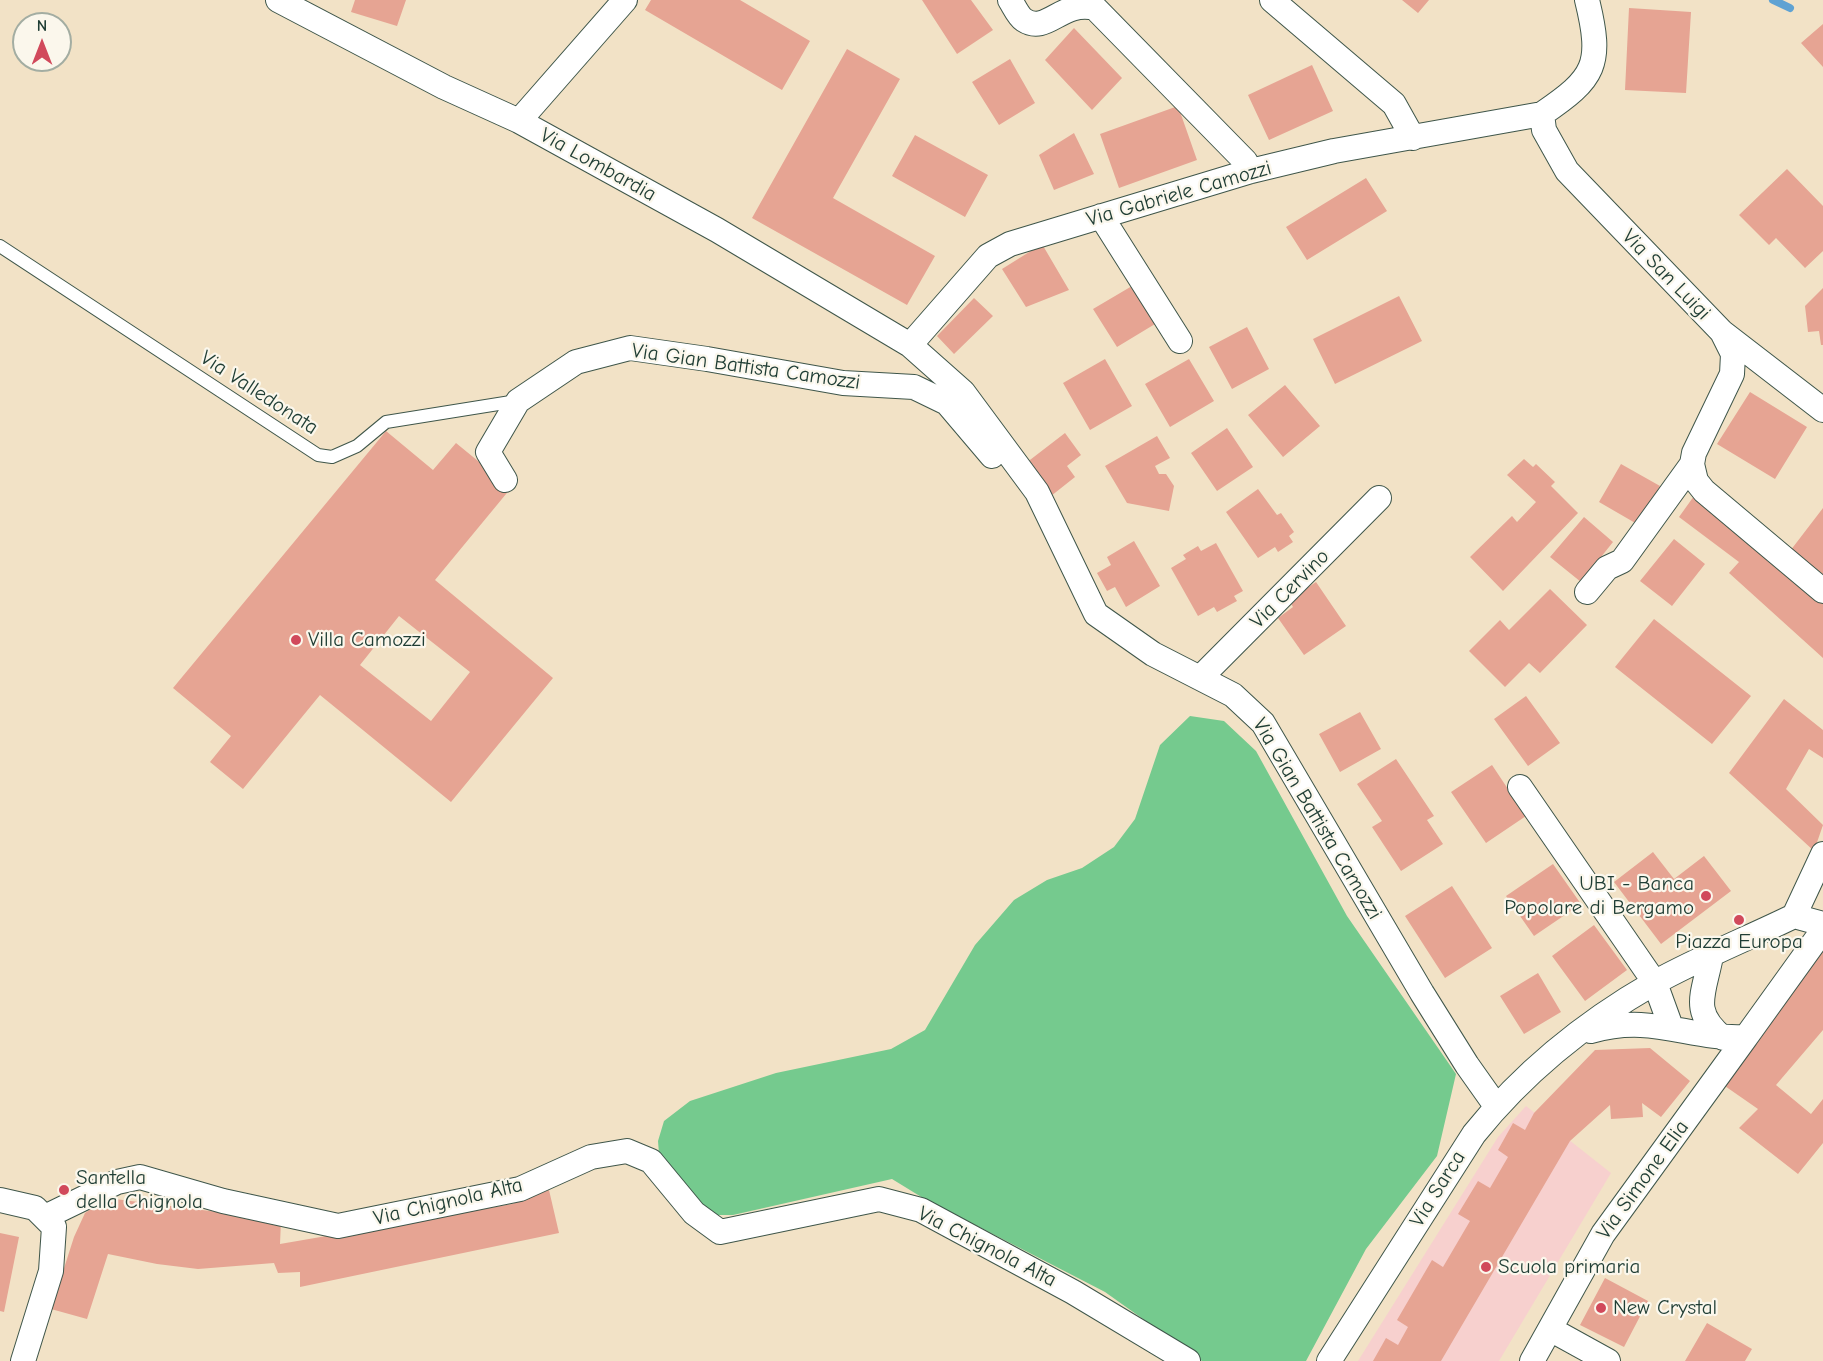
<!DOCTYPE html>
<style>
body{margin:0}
#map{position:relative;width:1823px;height:1361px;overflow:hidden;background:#f2e2c6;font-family:"Comic Neue",sans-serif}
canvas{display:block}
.north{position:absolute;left:12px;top:12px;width:60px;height:60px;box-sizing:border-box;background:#fbf7ec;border:2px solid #a3ada2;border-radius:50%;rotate:0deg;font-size:16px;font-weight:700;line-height:24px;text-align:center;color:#1f3d34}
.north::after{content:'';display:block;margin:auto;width:21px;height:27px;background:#d1495b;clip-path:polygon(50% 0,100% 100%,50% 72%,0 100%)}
</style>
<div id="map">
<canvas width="1823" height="1361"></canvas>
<div class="north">N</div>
</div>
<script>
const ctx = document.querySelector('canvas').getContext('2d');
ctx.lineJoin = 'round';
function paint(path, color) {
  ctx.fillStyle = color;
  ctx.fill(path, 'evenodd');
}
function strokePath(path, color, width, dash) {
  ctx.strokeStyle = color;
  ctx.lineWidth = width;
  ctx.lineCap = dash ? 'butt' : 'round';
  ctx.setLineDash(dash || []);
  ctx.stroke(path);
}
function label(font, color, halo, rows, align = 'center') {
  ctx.font = font + ' "Comic Neue",sans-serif';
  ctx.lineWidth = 4.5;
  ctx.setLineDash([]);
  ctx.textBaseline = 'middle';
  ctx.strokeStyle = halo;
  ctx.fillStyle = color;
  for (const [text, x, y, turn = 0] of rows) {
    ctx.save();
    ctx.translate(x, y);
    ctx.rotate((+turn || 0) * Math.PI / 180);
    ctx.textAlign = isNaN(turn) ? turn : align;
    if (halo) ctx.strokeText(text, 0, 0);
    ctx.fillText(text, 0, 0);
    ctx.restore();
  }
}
const built = new Path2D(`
 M 1526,1106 L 1611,1173 L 1499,1361 L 1358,1361 L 1498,1137 Z`);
const green = new Path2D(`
 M 1190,716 L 1224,721 L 1256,751 L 1347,916 L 1456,1074 L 1437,1156 L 1366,1249 L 1306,1361 L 1202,1361 L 1105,1292 L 923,1198 L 892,1179 L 733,1215 L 715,1215 L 696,1208 L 660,1166 L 658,1141 L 664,1121 L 690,1101 L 776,1073 L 891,1049 L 925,1030 L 975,945 L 1014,900 L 1047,880 L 1082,868 L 1114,847 L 1135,819 L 1160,745 Z`);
const stream = new Path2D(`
 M 1773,0 L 1790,8`);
const building = new Path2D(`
 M 355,0 L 406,0 L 397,26 L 351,12 Z
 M 651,0 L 740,0 L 810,41 L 782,90 L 645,10 Z
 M 922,0 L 971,0 L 993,30 L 957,54 Z
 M 1402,0 L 1429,0 L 1418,13 Z
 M 1629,8 L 1691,12 L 1686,93 L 1625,90 Z
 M 1823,24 L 1823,67 L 1801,43 Z
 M 1074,28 L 1122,78 L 1092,110 L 1045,60 Z
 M 847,49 L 900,79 L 833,198 L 935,256 L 907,305 L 752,218 Z
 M 1010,59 L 1035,103 L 999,125 L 972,82 Z
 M 1312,65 L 1333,111 L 1269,140 L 1248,95 Z
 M 1178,106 L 1197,160 L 1119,188 L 1100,134 Z
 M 1074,133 L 1094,174 L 1054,190 L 1039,155 Z
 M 915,135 L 988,175 L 965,217 L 892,176 Z
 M 1787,169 L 1823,206 L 1823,251 L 1805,268 L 1776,238 L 1769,245 L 1739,215 Z
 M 1366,178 L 1387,211 L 1307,260 L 1286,227 Z
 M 1042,244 L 1069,290 L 1026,307 L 1002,269 Z
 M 1132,286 L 1155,324 L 1117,347 L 1093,309 Z
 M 1823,288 L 1823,345 L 1821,345 L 1819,331 L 1808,332 L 1805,306 Z
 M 1399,296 L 1422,341 L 1335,384 L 1313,339 Z
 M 974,298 L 993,316 L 954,354 L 937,336 Z
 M 1247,327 L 1269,369 L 1232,389 L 1209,347 Z
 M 1105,359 L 1132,406 L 1090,430 L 1063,383 Z
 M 1189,359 L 1214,401 L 1170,427 L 1145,384 Z
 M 1285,385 L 1320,426 L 1283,457 L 1248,415 Z
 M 1750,392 L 1807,427 L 1775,479 L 1717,444 Z
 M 1227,428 L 1253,467 L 1217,491 L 1191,453 Z
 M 386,431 L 433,470 L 456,443 L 511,488 L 435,580 L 553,678 L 451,802 L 320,695 L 243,789 L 210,762 L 231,736 L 173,688 ZM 399,616 L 470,672 L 431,721 L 360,665 Z
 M 1065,433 L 1081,455 L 1067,466 L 1075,477 L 1051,496 L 1026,463 Z
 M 1157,436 L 1170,458 L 1155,466 L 1159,474 L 1166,474 L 1174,486 L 1169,511 L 1127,503 L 1105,466 Z
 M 1524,459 L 1533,467 L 1536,464 L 1555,482 L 1551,486 L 1578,513 L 1503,591 L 1470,557 L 1512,516 L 1517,522 L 1536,502 L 1507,475 Z
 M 1621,464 L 1660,486 L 1637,524 L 1599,502 Z
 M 1258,489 L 1277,515 L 1281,513 L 1294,532 L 1289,536 L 1293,542 L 1278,552 L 1275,547 L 1258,558 L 1226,512 Z
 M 1699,489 L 1823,597 L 1823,658 L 1729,573 L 1739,562 L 1679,517 Z
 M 1823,508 L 1823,587 L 1787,555 Z
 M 1584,517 L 1613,542 L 1581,582 L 1550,557 Z
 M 1674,539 L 1705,564 L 1672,606 L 1640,581 Z
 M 1134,541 L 1160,586 L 1126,607 L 1115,587 L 1107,591 L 1097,573 L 1111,565 L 1107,557 Z
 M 1216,543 L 1243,591 L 1234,596 L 1237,601 L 1217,612 L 1214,607 L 1198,616 L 1171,568 L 1186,559 L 1183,555 L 1198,546 L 1201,551 Z
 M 1316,582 L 1346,626 L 1304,655 L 1278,618 L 1293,607 L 1289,600 Z
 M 1550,589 L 1587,625 L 1540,673 L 1529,663 L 1505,687 L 1469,651 L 1500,620 L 1509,630 Z
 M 1654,619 L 1751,696 L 1712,744 L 1615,667 Z
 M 1526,696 L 1560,743 L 1528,766 L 1494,719 Z
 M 1784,699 L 1823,730 L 1823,758 L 1809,749 L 1786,789 L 1823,825 L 1814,851 L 1729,773 Z
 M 1360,712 L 1381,749 L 1340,772 L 1319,734 Z
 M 1396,759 L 1434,816 L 1427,820 L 1443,844 L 1401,871 L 1372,827 L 1382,821 L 1357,784 Z
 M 1492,765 L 1526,816 L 1486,843 L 1451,792 Z
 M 1653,852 L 1674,879 L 1704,856 L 1731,891 L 1661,944 L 1614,882 Z
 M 1553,864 L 1581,904 L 1534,936 L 1506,896 Z
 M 1452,886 L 1492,948 L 1445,978 L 1405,916 Z
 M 1594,925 L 1627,970 L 1585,1001 L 1552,956 Z
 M 1823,947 L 1823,1030 L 1776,1085 L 1811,1114 L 1823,1099 L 1823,1143 L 1798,1174 L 1739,1128 L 1758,1109 L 1722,1084 Z
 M 1538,973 L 1561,1012 L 1524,1034 L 1500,996 Z
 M 1650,1048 L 1690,1081 L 1661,1117 L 1642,1103 L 1643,1117 L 1611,1119 L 1610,1105 L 1570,1141 L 1441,1361 L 1373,1361 L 1386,1338 L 1398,1345 L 1408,1327 L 1397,1320 L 1432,1260 L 1443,1267 L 1470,1221 L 1458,1214 L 1478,1181 L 1490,1188 L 1508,1157 L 1498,1150 L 1513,1123 L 1525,1130 L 1534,1113 L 1595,1050 Z
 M 549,1190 L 559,1233 L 300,1287 L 300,1272 L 278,1273 L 274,1263 L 198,1269 L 157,1264 L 108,1254 L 87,1319 L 51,1309 L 74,1237 L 85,1213 L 107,1198 L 281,1220 L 280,1244 L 512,1204 Z
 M 0,1233 L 19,1237 L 4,1312 L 0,1311 Z
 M 1605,1278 L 1648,1301 L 1624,1347 L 1580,1325 Z
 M 1707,1323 L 1752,1349 L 1745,1361 L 1685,1361 Z`);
const lane = new Path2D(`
 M 0,246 L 318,455 L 332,457 L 357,446 L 386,422 L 517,401`);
const street = new Path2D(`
 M 278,0 L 444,87 L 519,121 L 717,230 L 910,345 L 963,392 L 1037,492 L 1096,614 L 1153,654 L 1233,695 L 1263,723 L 1422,993 L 1467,1065 L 1496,1106
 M 1010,0 C 1014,6 1018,16 1024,20 C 1047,35 1061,0 1095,8 L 1245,161 L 1251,171
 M 1272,0 L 1394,104 L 1413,138
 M 1542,114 C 1595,78 1603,65 1587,0
 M 519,121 L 625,0
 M 1101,216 L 1180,341
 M 910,345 L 988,256 L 1010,244 L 1251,171 L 1334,151 L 1542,114 L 1544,130 L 1567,171 L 1722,332 L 1823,410
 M 1692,464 L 1696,481 L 1704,491 L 1823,591
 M 505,480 L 488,452 L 518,401 L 576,362 L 630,348 L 707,359 L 843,383 L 914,387 L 947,403 L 992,456
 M 1587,592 L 1607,568 L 1622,561 L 1692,464 L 1694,453 L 1732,374 L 1733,354 L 1722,332
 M 1200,678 L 1379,498
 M 1520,787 L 1655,983 L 1671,1027
 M 1794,916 L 1823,854
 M 1711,956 C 1704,994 1690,1011 1723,1038
 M 1591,1031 C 1653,1013 1689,1040 1746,1037 L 1823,930
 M 0,1200 L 35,1208 L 54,1227 L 51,1271 L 23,1361
 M 45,1217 L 117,1182 L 140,1177 L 223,1201 L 338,1226 L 520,1189 L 591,1157 L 627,1151 L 651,1161 L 694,1213 L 720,1232 L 879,1199 L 921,1210 L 1073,1292 L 1188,1361
 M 1550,1329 L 1608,1361
 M 1329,1361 L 1474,1134 C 1523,1073 1586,1022 1654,983 C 1697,959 1749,938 1794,916 L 1823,924
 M 1532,1361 L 1603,1234 L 1746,1037`);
const markers = [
 [296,640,6,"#d1495b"],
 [1706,896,6,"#d1495b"],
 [1739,920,6,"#d1495b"],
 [64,1190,6,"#d1495b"],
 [1486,1267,6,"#d1495b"],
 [1601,1308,6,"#d1495b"]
];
const streetNames = [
 ["Via Lombardia",598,165,29],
 ["Via Gabriele Camozzi",1179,194,-16],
 ["Via San Luigi",1666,275,46],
 ["Via Gian Battista Camozzi",746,367,8],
 ["Via Valledonata",259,393,33],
 ["Via Cervino",1290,589,-45],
 ["Via Gian Battista Camozzi",1317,819,59],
 ["Via Simone Elia",1643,1180,-54],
 ["Via Sarca",1438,1189,-58],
 ["Via Chignola Alta",448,1202,-13],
 ["Via Chignola Alta",987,1247,27]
];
const poiNames = [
 ["Villa Camozzi",308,640],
 ["UBI - Banca",1694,884,"right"],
 ["Popolare di Bergamo",1694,908,"right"],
 ["Piazza Europa",1739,942,"center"],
 ["Santella",76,1178],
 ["della Chignola",76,1202],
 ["Scuola primaria",1498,1267],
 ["New Crystal",1613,1308]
];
paint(built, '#f7d0ce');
paint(green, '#75ca8e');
strokePath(stream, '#5fa2d3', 8);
paint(building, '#e6a493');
strokePath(lane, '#3f564a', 14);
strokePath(street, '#3f564a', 26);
strokePath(lane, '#fff', 12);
strokePath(street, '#fff', 24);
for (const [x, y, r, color] of markers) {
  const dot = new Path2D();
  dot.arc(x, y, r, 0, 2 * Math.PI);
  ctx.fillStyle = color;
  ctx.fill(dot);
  strokePath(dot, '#fbf7ec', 2);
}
label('21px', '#1f3d34', '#fbf7ec', streetNames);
label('21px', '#1f3d34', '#fbf7ec', poiNames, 'left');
</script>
